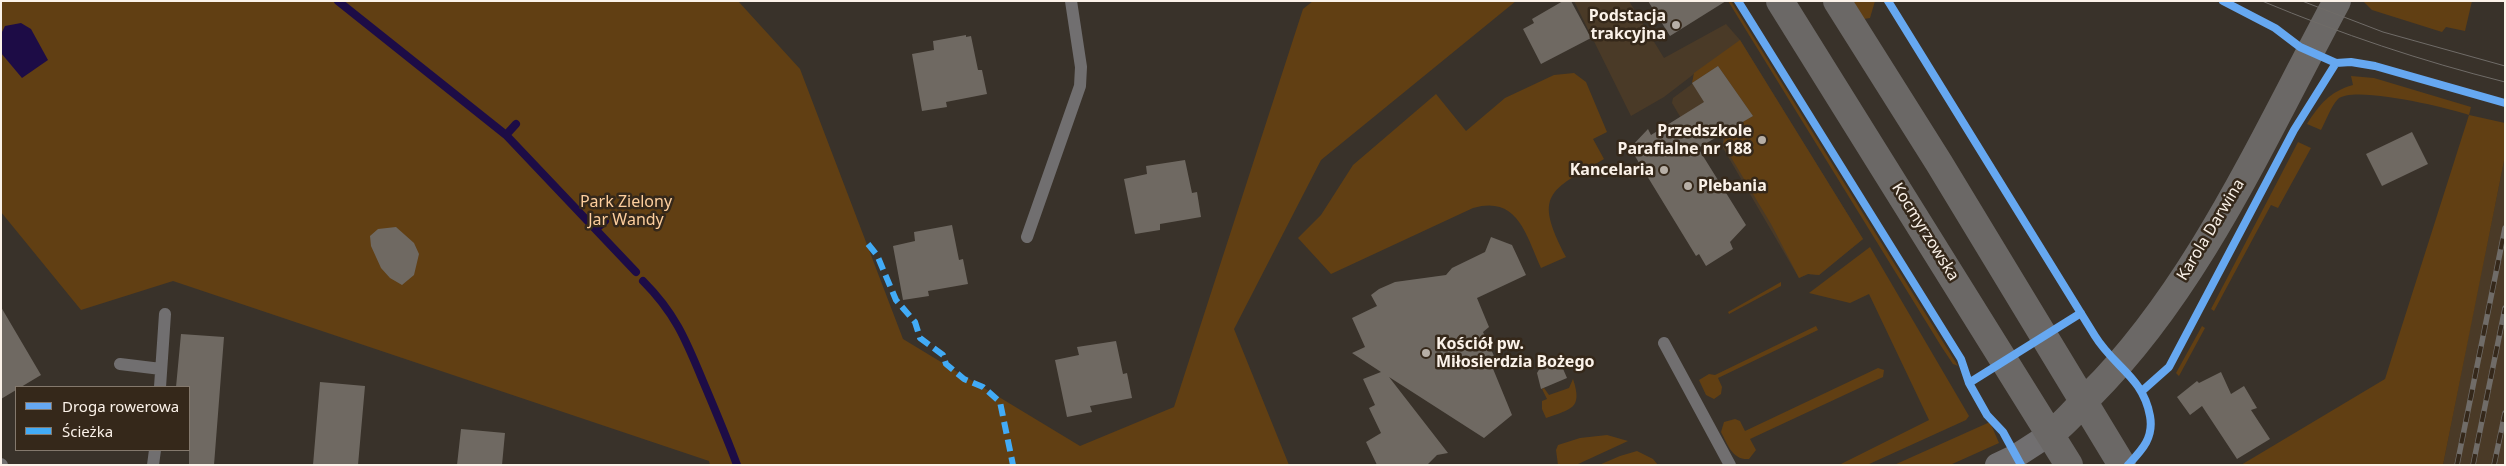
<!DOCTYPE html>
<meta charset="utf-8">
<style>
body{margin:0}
#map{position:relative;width:2506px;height:466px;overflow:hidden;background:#39322a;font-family:"Noto Sans",sans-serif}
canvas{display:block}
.frame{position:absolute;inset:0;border:2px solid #fbf2e9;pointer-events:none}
.legend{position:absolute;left:15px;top:386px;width:175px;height:65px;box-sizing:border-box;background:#35281a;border:1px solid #84796d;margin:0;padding:6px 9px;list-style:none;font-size:15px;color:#fbf2e9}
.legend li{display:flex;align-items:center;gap:10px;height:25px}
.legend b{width:25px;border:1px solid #84796d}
</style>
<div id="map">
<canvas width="2506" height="466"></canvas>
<div class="frame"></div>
<ul class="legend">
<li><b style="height:6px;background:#66a8f1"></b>Droga rowerowa</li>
<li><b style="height:6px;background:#42abf6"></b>Ścieżka</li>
</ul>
</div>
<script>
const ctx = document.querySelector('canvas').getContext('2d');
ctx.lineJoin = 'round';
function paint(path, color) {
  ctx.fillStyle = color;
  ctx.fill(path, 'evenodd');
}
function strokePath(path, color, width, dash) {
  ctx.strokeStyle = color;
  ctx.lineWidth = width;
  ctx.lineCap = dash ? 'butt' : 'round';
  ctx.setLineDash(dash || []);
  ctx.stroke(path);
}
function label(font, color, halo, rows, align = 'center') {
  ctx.font = font + ' "Noto Sans",sans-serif';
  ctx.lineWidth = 5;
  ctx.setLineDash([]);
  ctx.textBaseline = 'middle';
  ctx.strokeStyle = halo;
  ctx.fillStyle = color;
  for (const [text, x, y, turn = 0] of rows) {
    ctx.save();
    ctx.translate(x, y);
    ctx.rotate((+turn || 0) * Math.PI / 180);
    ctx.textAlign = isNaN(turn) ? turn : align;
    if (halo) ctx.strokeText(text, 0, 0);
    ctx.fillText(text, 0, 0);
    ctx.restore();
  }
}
const built = new Path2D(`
 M 1574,1 L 1629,1 L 1664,58 L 1726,24 L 1740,40 L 1863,239 L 1819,275 L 1808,274 L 1799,278 L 1723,148 L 1723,134 L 1694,140 L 1672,103 L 1673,98 L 1692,84 L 1694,74 L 1664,97 L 1631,116 Z
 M 2505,156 L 2505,465 L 2443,465 L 2471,323 Z`);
const green = new Path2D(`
 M 1,1 L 738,1 L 800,69 L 903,339 L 1080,446 L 1174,407 L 1303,9 L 1313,1 L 1516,1 L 1321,160 L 1234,329 L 1289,465 L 710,465 L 709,461 L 173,281 L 81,310 L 1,212 Z
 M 1728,1 L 1731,1 L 1958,366 L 1953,364 L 1941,346 Z
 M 1853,1 L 1875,1 L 1870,18 L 1864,19 Z
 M 2363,1 L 2472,1 L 2465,31 L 2446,27 L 2442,32 L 2372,10 Z
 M 1740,40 L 1863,239 L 1819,275 L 1808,274 L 1799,278 L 1771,224 L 1723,144 L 1726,136 L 1723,133 L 1753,116 L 1718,66 L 1692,83 L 1694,73 Z
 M 1574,73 L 1586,82 L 1607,132 L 1593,139 L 1604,159 C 1549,191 1533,194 1566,257 L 1541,268 C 1526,235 1518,195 1473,208 L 1331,274 L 1298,238 L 1321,215 L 1353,165 L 1436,94 L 1466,131 L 1505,98 L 1554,75 Z
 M 2351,76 L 2374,78 L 2471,107 L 2469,115 L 2505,123 L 2505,156 L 2443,465 L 2241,465 L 2385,379 L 2469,115 C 2448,108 2354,85 2338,99 C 2331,106 2326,121 2321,130 L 2307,124 C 2320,104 2329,92 2353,85 Z
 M 2298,142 L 2311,148 L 2278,208 L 2271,205 L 2214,311 L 2211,309 Z
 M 1870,247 L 1969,416 L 1966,420 L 1867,465 L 1839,465 L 1929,420 L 1869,294 L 1850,303 L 1809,293 Z
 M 1781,282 L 1781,286 L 1729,314 L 1728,312 Z
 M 1816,326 L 1818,330 L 1718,378 L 1722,387 L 1721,394 L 1714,399 L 1706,395 L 1699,380 L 1709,374 L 1715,375 Z
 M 2202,326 L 2205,328 L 2179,376 L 2176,373 Z
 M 1878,368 L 1884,370 L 1883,377 L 1750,439 L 1756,450 L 1749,459 C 1732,460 1728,445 1721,432 L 1724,422 L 1735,419 L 1740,421 L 1745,431 Z
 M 1573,379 C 1583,409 1571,409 1546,418 L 1542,409 L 1542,401 L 1547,399 L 1542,389 L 1544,388 L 1549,395 L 1569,388 Z
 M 1990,422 L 1999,443 L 1950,465 L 1894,465 Z
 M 1607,435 L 1628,441 L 1576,465 L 1558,465 L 1556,450 L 1558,445 L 1580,438 Z
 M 1637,451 L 1653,459 L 1658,465 L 1599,465 L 1620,456 Z`);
const water = new Path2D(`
 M 21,23 L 31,29 L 48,60 L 22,78 L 1,53 L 1,34 L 5,26 Z`);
const stream = new Path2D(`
 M 338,1 L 506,135 L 636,272
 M 506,135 L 516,124
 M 596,229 L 605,221
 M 643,281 C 677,315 687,343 705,386 C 716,412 727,438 737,465`);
const building = new Path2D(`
 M 1563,1 L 1571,1 L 1591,38 L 1541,64 L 1523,29 L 1534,23 L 1532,19 Z
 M 1648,1 L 1726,1 L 1670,36 Z
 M 966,35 L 966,37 L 971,36 L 978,70 L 982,70 L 987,94 L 946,102 L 947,107 L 922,111 L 912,54 L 934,50 L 933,41 Z
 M 1718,66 L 1753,116 L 1698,148 L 1746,225 L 1730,242 L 1733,249 L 1706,266 L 1699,254 L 1696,256 L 1630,148 L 1648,129 L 1651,135 L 1704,102 L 1692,83 Z
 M 2412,132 L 2428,164 L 2382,186 L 2366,154 Z
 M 1185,160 L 1192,193 L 1197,192 L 1201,217 L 1160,224 L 1160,230 L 1135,234 L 1124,179 L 1147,174 L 1146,166 Z
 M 952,225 L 959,260 L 963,259 L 968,284 L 928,291 L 929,296 L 903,300 L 893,246 L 915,241 L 914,232 Z
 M 396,227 L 414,243 L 419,254 L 414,275 L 402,285 L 390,278 L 381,268 L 371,246 L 370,236 L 378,229 Z
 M 1491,237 L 1512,245 L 1526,275 L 1477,298 L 1489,327 L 1483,332 L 1494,356 L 1489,359 L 1512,415 L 1484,438 L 1389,377 L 1448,453 L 1437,455 L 1427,465 L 1377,465 L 1366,442 L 1381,433 L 1369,408 L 1375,405 L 1363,379 L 1381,372 L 1352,353 L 1365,347 L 1352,318 L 1377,306 L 1371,295 L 1379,289 L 1395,282 L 1446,275 L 1452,268 L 1485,252 Z
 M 1,307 L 41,375 L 21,387 L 16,387 L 16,390 L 1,399 Z
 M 181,334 L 224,337 L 214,465 L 189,465 L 189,387 L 176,387 Z
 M 1116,341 L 1123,374 L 1127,373 L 1132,398 L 1090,406 L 1092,412 L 1067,417 L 1055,360 L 1079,355 L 1077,347 Z
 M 1546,358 L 1561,364 L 1567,378 L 1541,389 L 1537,373 Z
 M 2221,372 L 2231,394 L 2244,386 L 2257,408 L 2251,410 L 2270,439 L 2237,459 L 2202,406 L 2190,415 L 2177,397 L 2197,381 L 2199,383 Z
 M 320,382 L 365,386 L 358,465 L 313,465 Z
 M 461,429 L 505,433 L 502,465 L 457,465 Z`);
const lane = new Path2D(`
 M 1027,237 L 1080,86 L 1081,67 L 1071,1
 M 1664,343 L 1730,465
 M 120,364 L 161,369
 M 160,387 L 165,314
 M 1,464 L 2,465
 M 153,465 L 155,450`);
const street = new Path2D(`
 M 1997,465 L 2016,456 L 2050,434`);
const secondary = new Path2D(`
 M 1780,1 L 2069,465
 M 1837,1 L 1939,163 L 2122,465
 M 2050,434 C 2065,424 2077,408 2090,395 C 2198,288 2265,134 2337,1`);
const tram = new Path2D(`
 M 2262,1 C 2341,34 2421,61 2505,82
 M 2302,1 L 2383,32 L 2505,66`);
const rail = new Path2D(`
 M 2457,465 L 2505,228
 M 2473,465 L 2505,308
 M 2494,465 L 2505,413`);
const quiet = new Path2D(`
 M 868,244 L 877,255 L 896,300 L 915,322 L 920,338 L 943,355 L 946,364 L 964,379 L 983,387 L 1000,402 L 1013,465`);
const cycleway = new Path2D(`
 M 1738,1 L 1961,359 L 1969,383 L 1987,415 L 2003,432 L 2021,465
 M 1888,1 C 1957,113 2026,225 2095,336 C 2114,367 2143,377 2150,416 C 2154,438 2142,450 2128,465
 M 2223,1 L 2275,28 L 2300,47 L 2336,63 L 2351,62 L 2375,66 L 2505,103
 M 1969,383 L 2081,313
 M 2142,391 L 2169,367 L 2294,130 L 2336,63`);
const markers = [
 [1676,25,5,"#b7afa6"],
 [1762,140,5,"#b7afa6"],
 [1664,170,5,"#b7afa6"],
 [1688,186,5,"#b7afa6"],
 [1426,353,5,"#b7afa6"]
];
const poiNames = [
 ["Podstacja",1666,16],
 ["trakcyjna",1666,34],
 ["Przedszkole",1752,131],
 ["Parafialne nr 188",1752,149],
 ["Kancelaria",1654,170],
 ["Plebania",1698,186,"left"],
 ["Kościół pw.",1436,344,"left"],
 ["Miłosierdzia Bożego",1436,362,"left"]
];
const parkNames = [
 ["Park Zielony",626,202],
 ["Jar Wandy",626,220]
];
const streetNames = [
 ["Karola Darwina",2211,230,-59],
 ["Kocmyrzowska",1925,232,58]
];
paint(built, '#4a3a27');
paint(green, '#613f13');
paint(water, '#1d0c46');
strokePath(stream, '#1d0c46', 8);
paint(building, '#6f6962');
strokePath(lane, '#716f70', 12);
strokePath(street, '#716f70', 24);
strokePath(secondary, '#6b6866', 28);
strokePath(tram, '#706c68', 1);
strokePath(rail, '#706c68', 5.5);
strokePath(rail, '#35281a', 4, [11]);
strokePath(quiet, '#42abf6', 6, [12, 6]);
strokePath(cycleway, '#66a8f1', 8);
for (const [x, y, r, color] of markers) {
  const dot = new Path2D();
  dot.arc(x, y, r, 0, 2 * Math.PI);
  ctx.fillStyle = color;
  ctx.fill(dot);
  strokePath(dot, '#35281a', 2);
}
label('bold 16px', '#fbf2e9', '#35281a', poiNames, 'right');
label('16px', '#fdce9d', '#35281a', parkNames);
label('16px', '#fbf2e9', '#35281a', streetNames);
</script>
